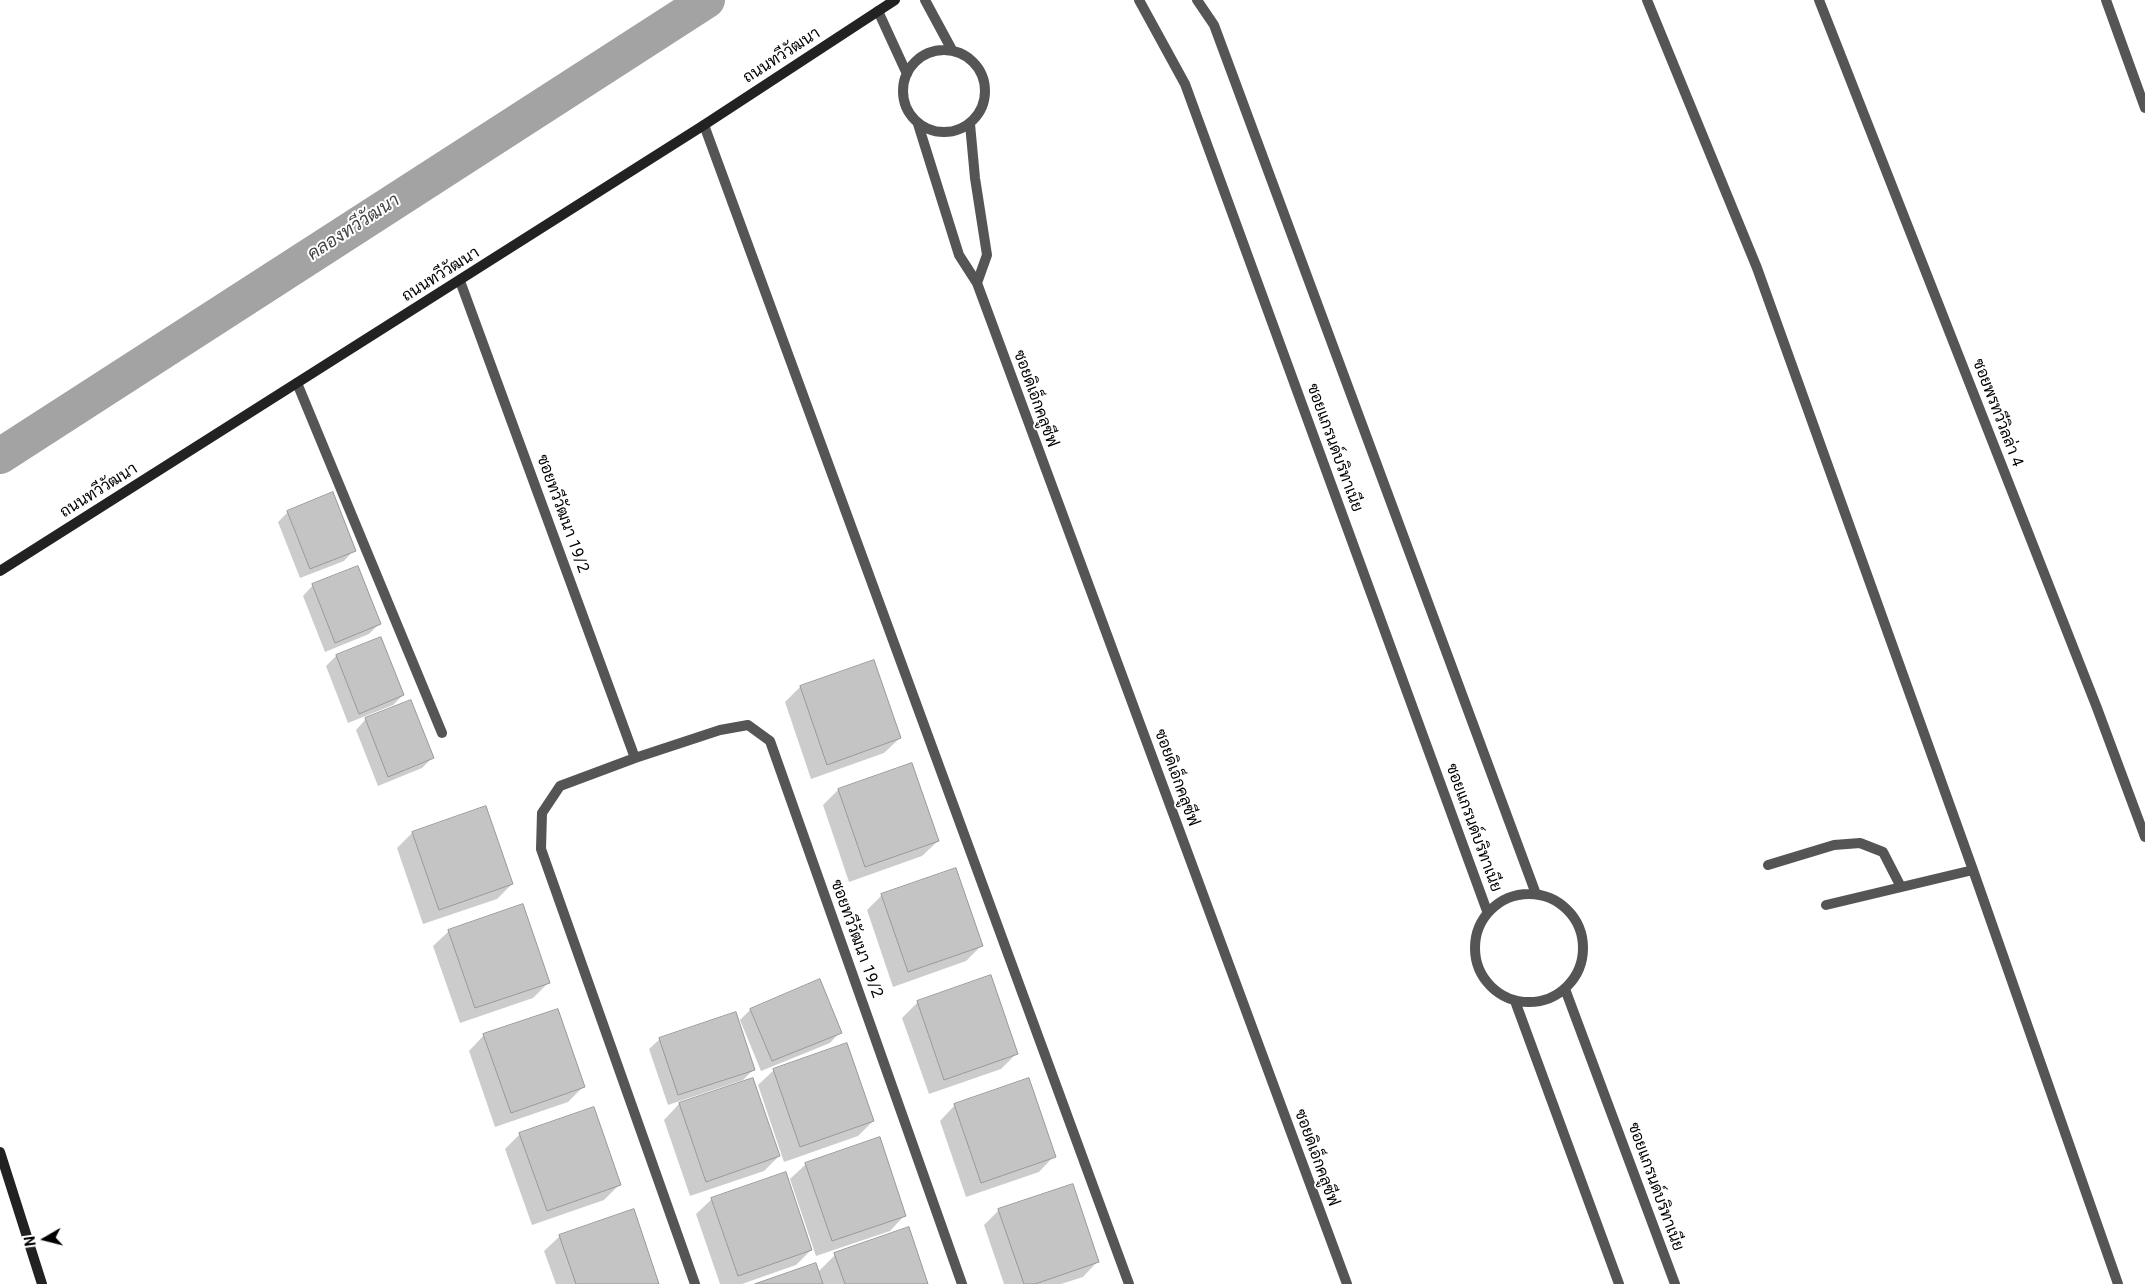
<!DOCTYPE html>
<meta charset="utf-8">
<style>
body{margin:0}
#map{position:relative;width:2145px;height:1284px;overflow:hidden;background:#fff;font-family:Roboto,sans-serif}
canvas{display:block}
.north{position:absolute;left:20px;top:1214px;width:50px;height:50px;-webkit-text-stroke:4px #fff;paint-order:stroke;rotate:262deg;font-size:14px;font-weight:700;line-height:20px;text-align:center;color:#000}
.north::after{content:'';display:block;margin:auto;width:18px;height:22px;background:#000;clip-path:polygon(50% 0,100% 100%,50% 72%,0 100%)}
</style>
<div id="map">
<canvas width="2145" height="1284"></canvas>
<div class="north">N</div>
</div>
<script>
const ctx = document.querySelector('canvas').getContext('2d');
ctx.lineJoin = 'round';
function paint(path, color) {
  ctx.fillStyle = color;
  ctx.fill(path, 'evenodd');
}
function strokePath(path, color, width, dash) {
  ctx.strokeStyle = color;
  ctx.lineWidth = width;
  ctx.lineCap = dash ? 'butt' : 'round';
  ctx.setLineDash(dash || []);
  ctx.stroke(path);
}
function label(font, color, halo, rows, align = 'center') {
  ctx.font = font + ' Roboto,Sarabun,sans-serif';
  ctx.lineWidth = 4;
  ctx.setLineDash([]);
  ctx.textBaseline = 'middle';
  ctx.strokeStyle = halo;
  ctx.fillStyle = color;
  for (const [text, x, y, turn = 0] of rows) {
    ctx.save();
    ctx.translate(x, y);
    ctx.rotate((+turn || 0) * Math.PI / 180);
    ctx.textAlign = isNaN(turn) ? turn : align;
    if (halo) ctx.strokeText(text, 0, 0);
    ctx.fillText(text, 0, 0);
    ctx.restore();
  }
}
const shadow = new Path2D(`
 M 288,512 L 354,550 L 344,561 L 300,578 L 278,522 Z
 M 313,585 L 379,624 L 369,634 L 325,652 L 303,596 Z
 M 381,639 L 403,695 L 393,705 L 348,723 L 326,666 L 336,656 Z
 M 873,662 L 900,738 L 884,753 L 811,779 L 785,702 L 800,687 Z
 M 366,719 L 432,758 L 422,768 L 378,786 L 356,730 Z
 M 911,764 L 938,841 L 922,856 L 849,882 L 823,805 L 838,790 Z
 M 412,833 L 512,884 L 497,899 L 423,924 L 397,848 Z
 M 882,895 L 981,946 L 966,961 L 893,987 L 867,910 Z
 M 449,931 L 548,983 L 533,998 L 460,1023 L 433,946 Z
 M 918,1002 L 1016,1054 L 1001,1069 L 929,1094 L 902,1018 Z
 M 750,1010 L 840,1032 L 830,1043 L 761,1071 L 740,1020 Z
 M 484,1035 L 583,1087 L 568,1102 L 495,1127 L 469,1051 Z
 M 660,1039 L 753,1070 L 743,1080 L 668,1105 L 649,1049 Z
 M 774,1070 L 873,1121 L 858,1136 L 784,1162 L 758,1085 Z
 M 679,1104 L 779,1156 L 764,1171 L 690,1196 L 664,1120 Z
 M 955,1105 L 1054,1156 L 1039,1172 L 966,1197 L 940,1121 Z
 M 520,1134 L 619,1185 L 604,1200 L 532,1225 L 505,1149 Z
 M 806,1164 L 905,1215 L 890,1231 L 816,1256 L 790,1179 Z
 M 712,1199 L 811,1250 L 796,1265 L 742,1284 L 720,1284 L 696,1214 Z
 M 999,1210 L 1098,1261 L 1083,1277 L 1061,1284 L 1004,1284 L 984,1225 Z
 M 560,1236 L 658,1284 L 556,1284 L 544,1251 Z
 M 835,1255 L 927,1284 L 759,1284 L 818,1272 Z`);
const canal = new Path2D(`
 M 0,456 L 707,0`);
const building = new Path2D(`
 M 333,492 L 356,551 L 310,569 L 287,511 Z
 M 358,566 L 381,624 L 335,643 L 312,584 Z
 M 381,637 L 404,695 L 359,714 L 336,655 Z
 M 874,660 L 901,738 L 827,765 L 800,686 Z
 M 411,700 L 434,758 L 388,777 L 365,718 Z
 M 912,763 L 939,841 L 865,867 L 838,789 Z
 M 486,806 L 513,884 L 439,910 L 412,832 Z
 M 956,868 L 983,946 L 908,972 L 881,894 Z
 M 523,904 L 550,983 L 475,1008 L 448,930 Z
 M 991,975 L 1018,1054 L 944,1080 L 917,1001 Z
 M 820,979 L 842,1033 L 772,1061 L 750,1009 Z
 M 558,1009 L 585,1087 L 511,1113 L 483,1034 Z
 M 736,1012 L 755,1070 L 678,1095 L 659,1038 Z
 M 847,1043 L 874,1121 L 800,1147 L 773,1069 Z
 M 753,1078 L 780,1156 L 706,1182 L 679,1103 Z
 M 1029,1078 L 1056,1157 L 981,1183 L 954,1104 Z
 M 594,1107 L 621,1185 L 547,1211 L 519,1133 Z
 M 880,1137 L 906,1216 L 832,1241 L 805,1163 Z
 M 786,1172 L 812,1250 L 738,1276 L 711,1198 Z
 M 1073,1184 L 1099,1262 L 1035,1284 L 1024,1284 L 998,1209 Z
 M 634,1209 L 659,1284 L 576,1284 L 559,1235 Z
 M 909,1227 L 928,1284 L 845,1284 L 834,1253 Z
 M 816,1263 L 823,1284 L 755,1284 Z`);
const street = new Path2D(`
 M 925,0 L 952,50
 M 1139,0 L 1185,84 L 1487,911
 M 1197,0 L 1214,25 L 1536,894
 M 1647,0 L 1757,268 L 1973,870 L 2118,1284
 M 1819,0 L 2097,708 L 2145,837
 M 2106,0 L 2145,108
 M 878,11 L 907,74
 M903 91a41 41 0 1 1 82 0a41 41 0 1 1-82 0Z
 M 918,124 L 959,255 L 977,283 L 1347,1284
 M 970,124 L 975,178 L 987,255 L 977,283
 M 704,125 L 1129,1284
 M 460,281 L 635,758
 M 297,383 L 442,733
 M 1768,865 L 1834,845 L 1860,843 L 1883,852 L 1901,887
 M1475 948a54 54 0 1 1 108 0a54 54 0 1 1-108 0Z
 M 1826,905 L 1973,870
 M 1565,989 L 1675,1284
 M 1515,1001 L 1619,1284
 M 695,1284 L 541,849 L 542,813 L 560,786 L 635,758 L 720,730 L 748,725 L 770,741 L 962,1284`);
const secondary = new Path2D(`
 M 0,571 L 704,125 L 895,0
 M 0,1152 L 42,1284`);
const streetNames = [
 ["ถนนทวีวัฒนา",782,56,-33],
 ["ถนนทวีวัฒนา",441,275,-32],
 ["ซอยดิเอ็กคลูซีฟ",1035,399,70],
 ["ซอยพรทวีวิลล่า 4",1997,413,69],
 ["ซอยแกรนด์บริทาเนีย",1334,448,70],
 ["ถนนทวีวัฒนา",99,491,-32],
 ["ซอยทวีวัฒนา 19/2",562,514,70],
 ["ซอยดิเอ็กคลูซีฟ",1176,778,70],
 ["ซอยแกรนด์บริทาเนีย",1473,828,70],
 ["ซอยทวีวัฒนา 19/2",856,939,70],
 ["ซอยดิเอ็กคลูซีฟ",1316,1158,70],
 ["ซอยแกรนด์บริทาเนีย",1655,1187,70]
];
const waterNames = [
 ["คลองทวีวัฒนา",354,228,-33]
];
paint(shadow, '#0003');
strokePath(canal, '#a3a3a3', 36);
paint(building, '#c4c4c4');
strokePath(building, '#999', 1);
strokePath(street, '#555', 10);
strokePath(secondary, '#222', 10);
label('16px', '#000', '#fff', streetNames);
label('italic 18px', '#444', '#fff', waterNames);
</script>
